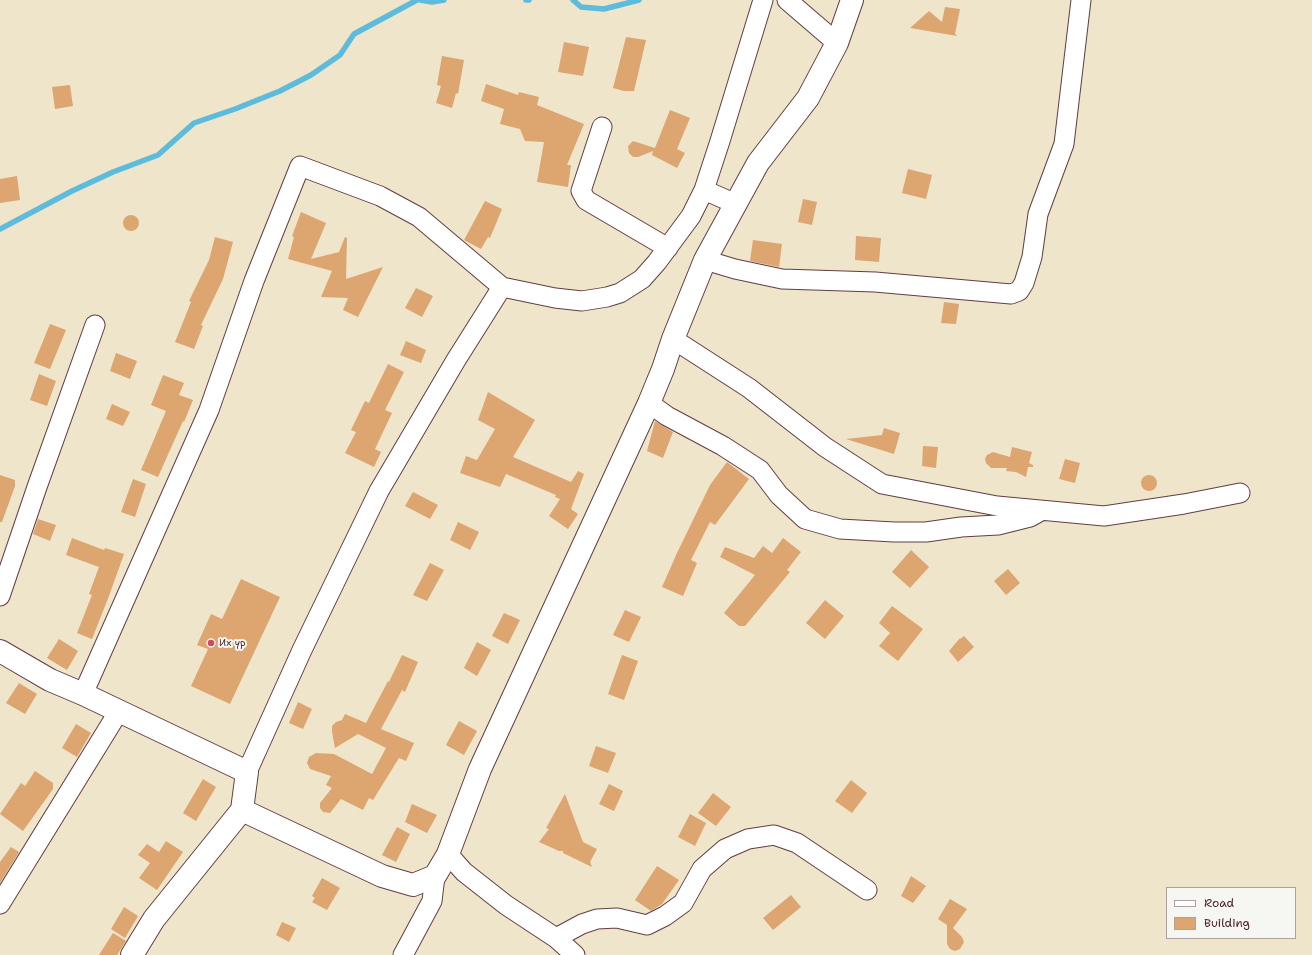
<!DOCTYPE html>
<meta charset="utf-8">
<style>
body{margin:0}
#map{position:relative;width:1312px;height:955px;overflow:hidden;background:#eee5ca;font-family:"Shantell Sans",sans-serif}
canvas{display:block}
.legend{position:absolute;left:1166px;top:887px;width:130px;height:52px;box-sizing:border-box;background:#f6f6f2;border:1px solid #b1a0a2;margin:0;padding:5px 7px;list-style:none;font-size:12px;color:#4a1f2b}
.legend li{display:flex;align-items:center;gap:8px;height:20px}
.legend b{width:20px;border:1px solid #b1a0a2}
</style>
<div id="map">
<canvas width="1312" height="955"></canvas>
<ul class="legend">
<li><b style="height:5px;background:#fff"></b>Road</li>
<li><b style="height:11px;background:#dda570"></b>Building</li>
</ul>
</div>
<script>
const ctx = document.querySelector('canvas').getContext('2d');
ctx.lineJoin = 'round';
function strokePath(path, color, width, dash) {
  ctx.strokeStyle = color;
  ctx.lineWidth = width;
  ctx.lineCap = dash ? 'butt' : 'round';
  ctx.setLineDash(dash || []);
  ctx.stroke(path);
}
function paint(path, color) {
  ctx.fillStyle = color;
  ctx.fill(path, 'evenodd');
}
function label(font, color, halo, rows, align = 'center') {
  ctx.font = font + ' "Shantell Sans",sans-serif';
  ctx.lineWidth = 4;
  ctx.setLineDash([]);
  ctx.textBaseline = 'middle';
  ctx.strokeStyle = halo;
  ctx.fillStyle = color;
  for (const [text, x, y, turn = 0] of rows) {
    ctx.save();
    ctx.translate(x, y);
    ctx.rotate((+turn || 0) * Math.PI / 180);
    ctx.textAlign = isNaN(turn) ? turn : align;
    if (halo) ctx.strokeText(text, 0, 0);
    ctx.fillText(text, 0, 0);
    ctx.restore();
  }
}
const stream = new Path2D(`
 M 420,0 L 432,2 L 444,0
 M 526,0 L 529,0
 M 573,0 L 581,7 L 604,9 L 639,0
 M 0,229 L 72,191 L 113,172 L 158,155 L 194,123 L 235,109 L 280,91 L 311,75 L 340,55 L 354,34 L 417,0`);
const building = new Path2D(`
 M 945,7 L 960,9 L 955,34 L 957,36 L 910,28 L 929,11 L 942,22 Z
 M 626,37 L 646,40 L 634,91 L 624,91 L 613,88 Z
 M 564,42 L 589,47 L 583,76 L 558,72 Z
 M 442,56 L 464,60 L 458,94 L 456,93 L 452,108 L 436,103 L 441,86 L 437,85 Z
 M 486,84 L 518,95 L 519,92 L 539,97 L 537,105 L 584,124 L 567,165 L 571,165 L 568,187 L 537,182 L 544,142 L 525,141 L 520,129 L 500,124 L 504,109 L 481,101 Z
 M 70,85 L 73,106 L 55,109 L 52,87 Z
 M 670,110 L 690,118 L 677,149 L 685,153 L 677,168 L 652,155 L 653,151 L 638,157 L 633,157 L 629,153 L 628,146 L 633,141 L 655,148 Z
 M 908,169 L 932,175 L 926,199 L 902,193 Z
 M 17,176 L 20,200 L 0,203 L 0,179 Z
 M 803,199 L 817,202 L 812,225 L 798,222 Z
 M 485,201 L 502,209 L 490,238 L 488,237 L 481,249 L 464,240 Z
 M 301,212 L 326,223 L 311,259 L 339,252 L 345,237 L 347,238 L 346,279 L 383,267 L 358,317 L 343,310 L 348,298 L 321,297 L 332,271 L 288,259 L 294,237 L 292,236 Z
 M123 223a8 8 0 1 1 16 0a8 8 0 1 1-16 0Z
 M 856,236 L 881,238 L 879,262 L 855,260 Z
 M 215,237 L 233,242 L 223,279 L 201,325 L 203,326 L 194,349 L 175,342 L 191,302 L 189,301 L 209,260 Z
 M 753,240 L 782,244 L 779,267 L 750,261 Z
 M 416,288 L 433,296 L 422,317 L 405,308 Z
 M 944,302 L 959,304 L 956,324 L 941,323 Z
 M 50,324 L 66,330 L 50,369 L 34,363 Z
 M 406,341 L 426,350 L 421,363 L 400,355 Z
 M 116,353 L 137,361 L 130,379 L 110,371 Z
 M 388,364 L 404,372 L 385,410 L 392,413 L 375,449 L 381,452 L 374,467 L 345,453 L 356,432 L 351,430 L 365,401 L 369,403 Z
 M 39,374 L 56,381 L 47,406 L 30,400 Z
 M 163,375 L 184,383 L 179,395 L 193,400 L 184,422 L 183,421 L 158,477 L 141,470 L 166,411 L 151,405 Z
 M 488,392 L 535,420 L 513,457 L 571,482 L 578,471 L 584,474 L 571,509 L 578,514 L 568,529 L 549,516 L 560,499 L 555,497 L 556,495 L 506,474 L 500,487 L 460,473 L 466,456 L 477,460 L 495,429 L 478,420 Z
 M 112,404 L 130,412 L 123,426 L 106,419 Z
 M 655,421 L 673,432 L 663,458 L 647,451 Z
 M 884,428 L 900,433 L 894,454 L 846,439 L 882,435 Z
 M 923,446 L 938,447 L 936,468 L 922,466 Z
 M 1012,447 L 1032,452 L 1029,463 L 1033,465 L 1033,467 L 1028,467 L 1026,477 L 1016,472 L 1006,471 L 1007,468 L 991,468 L 986,463 L 985,459 L 987,455 L 993,452 L 1010,457 Z
 M 1065,459 L 1080,463 L 1075,483 L 1059,479 Z
 M 727,462 L 749,479 L 715,525 L 710,522 L 691,560 L 697,563 L 683,596 L 662,587 L 677,553 L 710,485 Z
 M1141 483a8 8 0 1 1 16 0a8 8 0 1 1-16 0Z
 M 0,475 L 15,480 L 15,486 L 2,522 L 0,522 Z
 M 133,479 L 146,484 L 135,517 L 121,512 Z
 M 413,492 L 438,505 L 430,519 L 405,506 Z
 M 38,519 L 56,525 L 50,541 L 33,534 Z
 M 458,522 L 479,532 L 470,550 L 450,540 Z
 M 72,538 L 104,550 L 105,548 L 124,554 L 109,596 L 92,639 L 77,633 L 92,595 L 89,594 L 99,567 L 66,555 Z
 M 783,538 L 801,552 L 787,570 L 790,572 L 745,626 L 739,626 L 724,613 L 755,575 L 720,557 L 725,547 L 754,558 L 763,546 L 772,553 Z
 M 911,550 L 929,567 L 910,588 L 892,572 Z
 M 430,563 L 444,570 L 427,601 L 413,595 Z
 M 1008,569 L 1020,583 L 1006,595 L 994,581 Z
 M 241,579 L 280,597 L 230,704 L 191,686 L 208,649 L 197,645 L 211,614 L 222,619 Z
 M 825,600 L 844,616 L 825,639 L 806,623 Z
 M 892,606 L 923,629 L 898,661 L 879,646 L 890,633 L 879,623 Z
 M 625,610 L 641,617 L 629,642 L 613,635 Z
 M 504,613 L 520,620 L 508,644 L 492,636 Z
 M 964,636 L 974,647 L 958,662 L 949,651 L 960,638 L 960,639 Z
 M 59,639 L 78,651 L 67,670 L 47,658 Z
 M 477,642 L 491,650 L 477,676 L 464,668 Z
 M 402,655 L 418,662 L 405,692 L 402,690 L 381,729 L 414,743 L 406,761 L 399,758 L 373,800 L 369,798 L 363,810 L 341,799 L 330,813 L 323,812 L 320,808 L 320,803 L 332,788 L 326,785 L 331,776 L 310,769 L 307,763 L 309,757 L 316,753 L 334,754 L 372,774 L 386,748 L 358,734 L 335,748 L 332,732 L 332,726 L 336,722 L 342,720 L 345,714 L 366,723 L 388,681 L 389,682 Z
 M 622,655 L 638,661 L 624,700 L 608,694 Z
 M 19,683 L 37,694 L 25,714 L 6,703 Z
 M 298,702 L 312,709 L 303,729 L 289,723 Z
 M 459,721 L 477,731 L 464,755 L 446,745 Z
 M 76,724 L 91,733 L 77,757 L 62,748 Z
 M 596,746 L 616,753 L 608,773 L 589,766 Z
 M 35,771 L 53,783 L 53,789 L 23,831 L 0,814 L 21,783 L 25,786 Z
 M 203,779 L 216,787 L 196,821 L 183,813 Z
 M 851,780 L 867,793 L 852,813 L 835,801 Z
 M 609,784 L 623,791 L 614,811 L 599,804 Z
 M 713,793 L 731,807 L 716,826 L 698,813 Z
 M 565,794 L 583,842 L 597,849 L 590,862 L 592,867 L 563,853 L 563,851 L 559,851 L 539,842 L 549,829 L 546,828 Z
 M 412,804 L 437,815 L 427,833 L 405,822 Z
 M 690,814 L 706,823 L 695,846 L 678,837 Z
 M 397,827 L 410,834 L 396,862 L 382,855 Z
 M 166,841 L 183,852 L 157,890 L 139,878 L 150,863 L 138,855 L 147,844 L 159,852 Z
 M 11,847 L 19,852 L 0,883 L 0,862 Z
 M 657,866 L 679,880 L 662,904 L 651,911 L 635,900 Z
 M 911,876 L 926,886 L 913,903 L 901,896 Z
 M 322,878 L 340,888 L 327,910 L 312,902 L 315,898 L 312,896 Z
 M 791,895 L 801,907 L 773,930 L 763,918 Z
 M 950,899 L 967,909 L 953,928 L 962,937 L 964,942 L 960,949 L 955,951 L 950,949 L 947,944 L 947,925 L 938,919 Z
 M 124,907 L 138,916 L 125,938 L 111,929 Z
 M 282,922 L 296,928 L 289,942 L 276,935 Z
 M 113,933 L 126,941 L 117,955 L 99,955 Z`);
const minor = new Path2D(`
 M 787,0 L 837,43
 M 602,127 L 581,191 L 586,200 L 668,248
 M 704,190 L 736,204
 M 705,260 L 735,269 L 782,279 L 875,282 L 1011,294 L 1019,291 L 1024,283 L 1032,257 L 1038,214 L 1064,144 L 1081,0
 M 502,287 L 555,298 L 582,301 L 607,297 L 620,293 L 642,279 L 657,262 L 691,216 L 704,190 L 720,141 L 763,0
 M 673,339 L 749,388 L 825,447 L 882,484 L 997,506 L 1104,516 L 1184,504 L 1240,493
 M 649,403 L 667,416 L 723,446 L 760,470 L 779,495 L 805,519 L 840,529 L 894,532 L 926,532 L 961,527 L 998,525 L 1030,517 L 1039,512
 M 0,596 L 37,487 L 95,325
 M 83,694 L 209,410 L 254,281 L 300,166 L 380,196 L 419,217 L 502,287 L 456,360 L 379,491 L 302,650 L 247,772
 M 448,854 L 464,872 L 506,905 L 556,938 L 575,955
 M 0,904 L 119,711
 M 556,938 L 582,924 L 597,919 L 617,918 L 647,925 L 665,916 L 683,903 L 702,869 L 725,849 L 748,839 L 774,835 L 797,843 L 867,890
 M 403,955 L 432,901 L 435,876`);
const tertiary = new Path2D(`
 M 0,651 L 50,680 L 83,694 L 247,772 L 242,810 L 154,919 L 132,955
 M 242,810 L 382,876 L 413,885 L 435,876 L 448,854 L 480,769 L 649,403 L 663,369 L 673,339 L 705,260 L 758,163 L 808,98 L 837,43 L 852,0`);
const markers = [
 [211,643,4,"#d1495b"]
];
const poiNames = [
 ["Их үр",219,643]
];
strokePath(stream, '#5dbcdb', 5.5);
paint(building, '#dda570');
strokePath(minor, '#633d43', 21);
strokePath(tertiary, '#633d43', 24);
strokePath(minor, '#fff', 19);
strokePath(tertiary, '#fff', 22);
for (const [x, y, r, color] of markers) {
  const dot = new Path2D();
  dot.arc(x, y, r, 0, 2 * Math.PI);
  ctx.fillStyle = color;
  ctx.fill(dot);
  strokePath(dot, '#f6f6f2', 1.5);
}
label('10px', '#4a1f2b', '#f6f6f2', poiNames, 'left');
</script>
